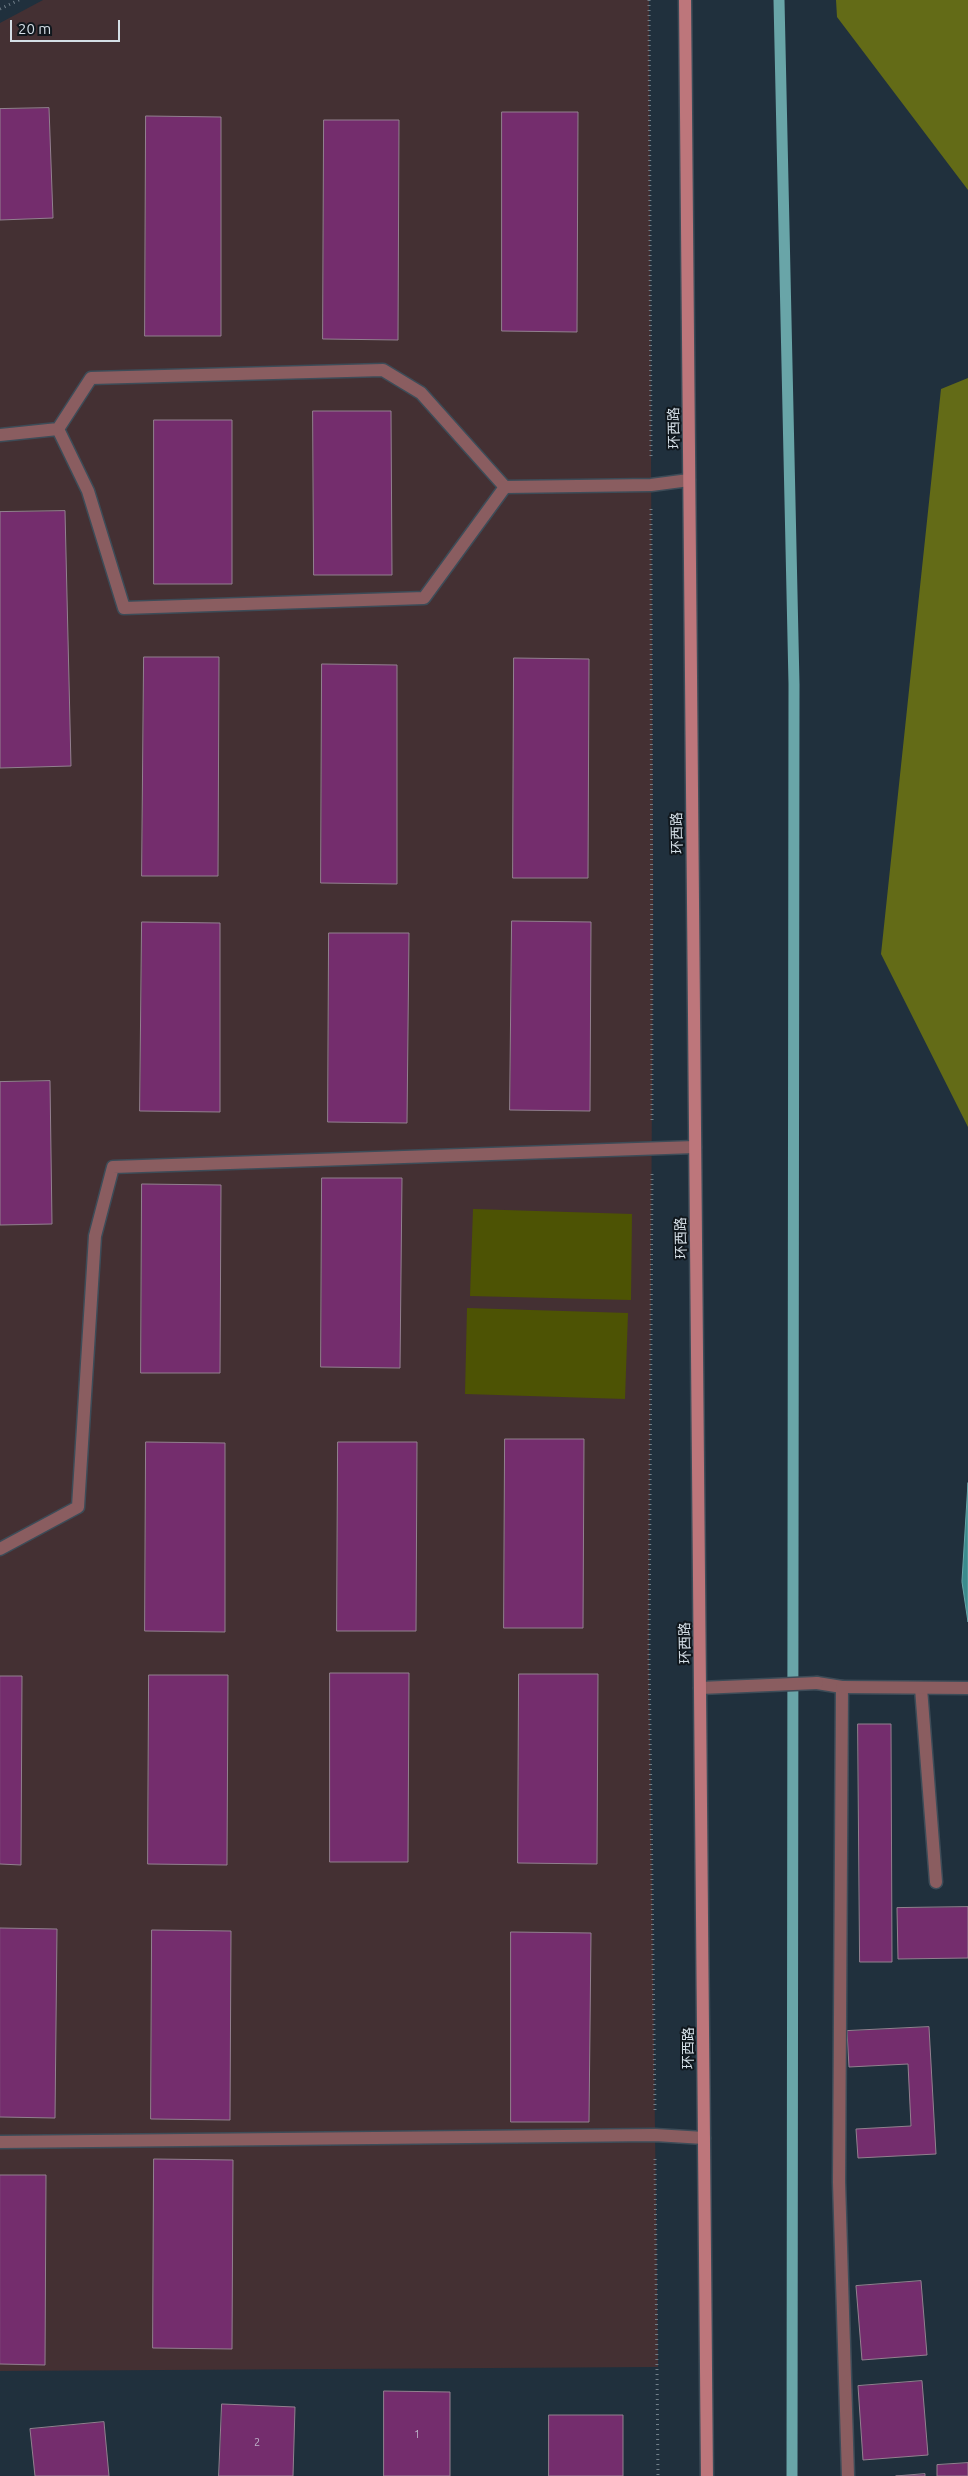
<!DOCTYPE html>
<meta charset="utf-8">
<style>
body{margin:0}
#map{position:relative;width:968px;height:2476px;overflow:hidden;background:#20303d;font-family:Ubuntu,sans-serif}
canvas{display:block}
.scale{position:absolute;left:10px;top:20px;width:110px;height:22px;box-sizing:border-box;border:2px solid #d4dee6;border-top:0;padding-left:6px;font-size:15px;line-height:18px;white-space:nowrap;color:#d4dee6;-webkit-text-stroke:4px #10171d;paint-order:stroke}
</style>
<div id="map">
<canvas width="968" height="2476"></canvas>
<div class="scale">20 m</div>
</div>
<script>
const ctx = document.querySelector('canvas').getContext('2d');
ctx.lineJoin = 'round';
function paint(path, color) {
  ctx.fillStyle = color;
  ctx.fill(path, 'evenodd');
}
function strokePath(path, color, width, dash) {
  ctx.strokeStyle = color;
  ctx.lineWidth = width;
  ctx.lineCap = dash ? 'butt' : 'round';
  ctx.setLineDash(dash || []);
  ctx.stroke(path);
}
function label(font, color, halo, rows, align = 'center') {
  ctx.font = font + ' Ubuntu,"Noto Sans SC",sans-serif';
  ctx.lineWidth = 4;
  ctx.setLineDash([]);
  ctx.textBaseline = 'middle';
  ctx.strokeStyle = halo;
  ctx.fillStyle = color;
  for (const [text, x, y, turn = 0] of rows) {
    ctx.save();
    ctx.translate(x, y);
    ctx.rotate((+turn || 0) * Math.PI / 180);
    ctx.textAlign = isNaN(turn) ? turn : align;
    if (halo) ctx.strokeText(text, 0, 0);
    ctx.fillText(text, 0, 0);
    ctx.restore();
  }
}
const industrial = new Path2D(`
 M 43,0 L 649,0 L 653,894 L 649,1655 L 658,2367 L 0,2371 L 0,23 Z`);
const green = new Path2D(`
 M 473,1209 L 632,1214 L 631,1300 L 470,1296 Z
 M 467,1308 L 628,1313 L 625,1399 L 465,1394 Z`);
const forest = new Path2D(`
 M 836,0 L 968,0 L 968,190 L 837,17 Z
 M 968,378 L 968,1127 L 881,954 L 941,389 Z`);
const water = new Path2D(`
 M 968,1483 L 968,1622 L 962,1582 Z`);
const stream = new Path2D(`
 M 779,0 L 794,684 L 792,2476`);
const building = new Path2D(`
 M 49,108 L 53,218 L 0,220 L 0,109 Z
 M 502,112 L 578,112 L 577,332 L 502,331 Z
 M 146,116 L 221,117 L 221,336 L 145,336 Z
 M 324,120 L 399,120 L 398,340 L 323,339 Z
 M 313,411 L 391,411 L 392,575 L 314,575 Z
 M 154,420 L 232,420 L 232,584 L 154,584 Z
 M 65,511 L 71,766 L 0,768 L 0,512 Z
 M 144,657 L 219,657 L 218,876 L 142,876 Z
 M 514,658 L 589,659 L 588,878 L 513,878 Z
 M 322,664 L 397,665 L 397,884 L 321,883 Z
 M 512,921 L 591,922 L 590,1111 L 510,1110 Z
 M 142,922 L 220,923 L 220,1112 L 140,1111 Z
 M 329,933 L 409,933 L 407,1123 L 328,1122 Z
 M 50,1081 L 52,1224 L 0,1225 L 0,1082 Z
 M 322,1178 L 402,1178 L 400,1368 L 321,1367 Z
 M 142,1184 L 221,1185 L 220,1373 L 141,1373 Z
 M 505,1439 L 584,1439 L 583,1628 L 504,1628 Z
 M 146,1442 L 225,1443 L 225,1632 L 145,1631 Z
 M 338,1442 L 417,1442 L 416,1631 L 337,1631 Z
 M 330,1673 L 409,1673 L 408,1862 L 330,1862 Z
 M 519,1674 L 598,1674 L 597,1864 L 518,1863 Z
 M 149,1675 L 228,1675 L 227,1865 L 148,1864 Z
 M 0,1676 L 22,1676 L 21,1865 L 0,1864 Z
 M 858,1724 L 891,1724 L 892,1962 L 860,1962 Z
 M 968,1907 L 968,1958 L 898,1959 L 897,1908 Z
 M 0,1928 L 57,1929 L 55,2118 L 0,2117 Z
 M 152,1930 L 231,1931 L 230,2120 L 151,2119 Z
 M 511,1932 L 591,1933 L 589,2122 L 511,2122 Z
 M 929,2027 L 936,2154 L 858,2158 L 856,2129 L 911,2126 L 908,2064 L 849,2067 L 847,2031 Z
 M 154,2159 L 233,2160 L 232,2349 L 153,2348 Z
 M 0,2175 L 46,2175 L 45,2365 L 0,2364 Z
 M 921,2281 L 927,2355 L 862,2360 L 856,2286 Z
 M 922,2381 L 928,2455 L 863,2460 L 858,2386 Z
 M 384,2391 L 450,2392 L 450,2476 L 384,2476 Z
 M 222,2404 L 295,2407 L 293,2476 L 219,2476 Z
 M 549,2415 L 623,2415 L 623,2476 L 549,2476 Z
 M 104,2422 L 109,2476 L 35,2476 L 30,2429 Z
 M 968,2463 L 968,2476 L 937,2476 L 937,2465 Z
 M 925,2474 L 925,2476 L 896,2476 Z`);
const path = new Path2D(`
 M 649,0 L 651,460
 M 0,9 L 19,0
 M 651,509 L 652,1123
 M 652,1174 L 649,1655 L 655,2110
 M 655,2159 L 658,2476`);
const lane = new Path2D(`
 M 58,429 L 88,491 L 124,608 L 424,598 L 505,487
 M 0,435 L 58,429 L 91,378 L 383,370 L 421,393 L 505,487 L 651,485 L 689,480
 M 0,1549 L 78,1507 L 95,1236 L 113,1167 L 695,1147
 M 817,1683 L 842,1687 L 839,2182 L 848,2476
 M 921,1688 L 936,1882
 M 0,2142 L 655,2135 L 704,2138`);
const street = new Path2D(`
 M 842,1687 L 968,1688
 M 700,1688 L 817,1683`);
const secondary = new Path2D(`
 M 685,0 L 707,2476`);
const numberNames = [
 ["1",417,2434],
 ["2",257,2442]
];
const streetNames = [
 ["环西路",674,428,-91],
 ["环西路",677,833,-91],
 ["环西路",681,1238,-91],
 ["环西路",685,1643,-91],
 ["环西路",688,2048,-90]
];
paint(industrial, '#443033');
paint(green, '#4d5304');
paint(forest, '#636b17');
paint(water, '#3b8c8d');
strokePath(water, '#69a5a8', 1);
strokePath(stream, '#69a5a8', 11);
paint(building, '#742d6d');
strokePath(building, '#92808f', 1);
strokePath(lane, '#3d4c58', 15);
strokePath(street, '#3d4c58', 15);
strokePath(secondary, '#3d4c58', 15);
strokePath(path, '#707e88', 3, [1, 4]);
strokePath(lane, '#8a5d60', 12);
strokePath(street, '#8a5d60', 12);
strokePath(secondary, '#bd767b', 12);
label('11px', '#bcb2c8', null, numberNames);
label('14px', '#d4dee6', '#10171d', streetNames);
</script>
